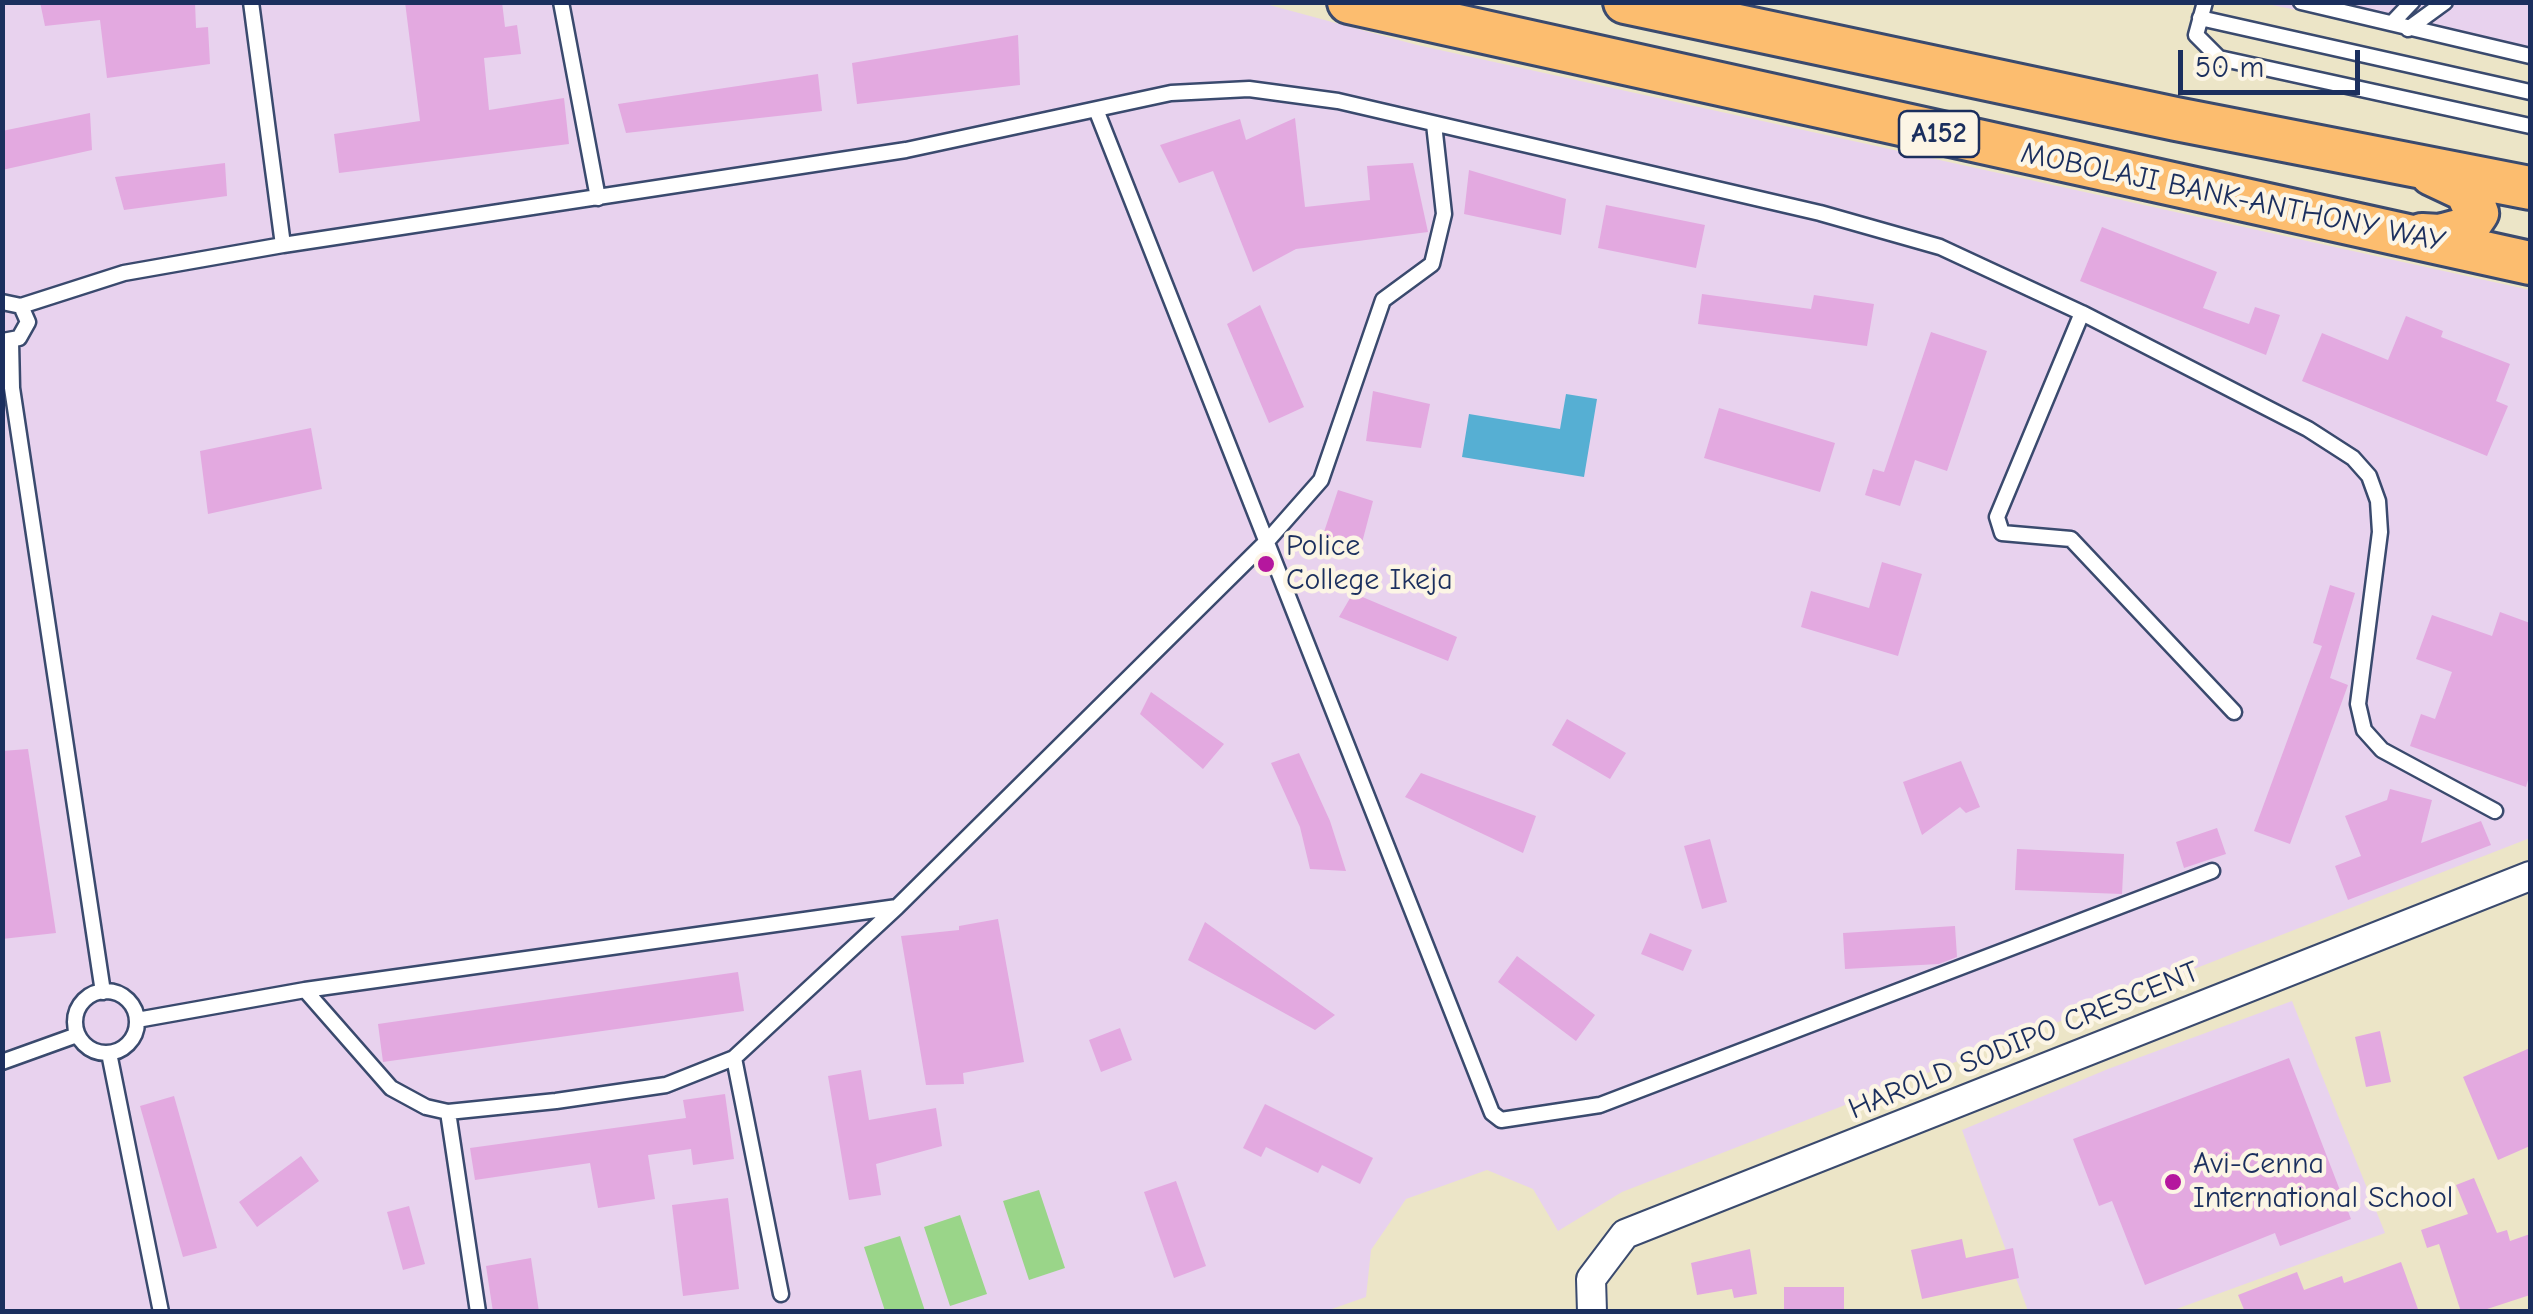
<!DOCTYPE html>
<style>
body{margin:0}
#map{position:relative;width:2533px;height:1314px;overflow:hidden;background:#ece5c7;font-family:"Comic Neue",sans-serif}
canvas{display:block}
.frame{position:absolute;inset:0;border:5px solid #1b2f5e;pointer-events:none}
.scale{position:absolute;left:2178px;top:50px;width:182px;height:45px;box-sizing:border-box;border:5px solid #1b2f5e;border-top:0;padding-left:12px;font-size:30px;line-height:35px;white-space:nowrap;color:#1b2f5e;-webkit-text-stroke:8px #fcf5e5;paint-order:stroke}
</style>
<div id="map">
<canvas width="2533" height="1314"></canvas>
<div class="frame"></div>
<div class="scale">50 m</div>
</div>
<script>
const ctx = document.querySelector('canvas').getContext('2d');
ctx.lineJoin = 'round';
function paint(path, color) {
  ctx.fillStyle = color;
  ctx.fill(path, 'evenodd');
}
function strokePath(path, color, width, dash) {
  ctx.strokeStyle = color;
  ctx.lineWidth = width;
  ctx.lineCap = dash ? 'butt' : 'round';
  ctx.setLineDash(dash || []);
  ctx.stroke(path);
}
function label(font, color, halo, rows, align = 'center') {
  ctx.font = font + ' "Comic Neue",sans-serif';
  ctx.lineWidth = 9;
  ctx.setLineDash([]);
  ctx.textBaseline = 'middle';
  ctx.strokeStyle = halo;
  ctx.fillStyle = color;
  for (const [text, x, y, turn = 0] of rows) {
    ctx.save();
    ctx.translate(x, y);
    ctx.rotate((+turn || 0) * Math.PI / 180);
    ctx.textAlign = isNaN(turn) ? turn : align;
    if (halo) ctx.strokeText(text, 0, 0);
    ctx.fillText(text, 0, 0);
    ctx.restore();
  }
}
const built = new Path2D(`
 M 3,3 L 1262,3 L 1417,45 L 2530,290 L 2530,838 L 1622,1192 L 1558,1231 L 1533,1189 L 1487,1170 L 1406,1199 L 1371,1250 L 1366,1297 L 1323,1312 L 3,1312 Z
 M 2262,3 L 2530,3 L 2530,57 Z
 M 2292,1001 L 2385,1233 L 2171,1311 L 2028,1311 L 1962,1130 L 2108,1069 Z`);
const green = new Path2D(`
 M 1039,1190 L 1065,1268 L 1029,1280 L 1003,1201 Z
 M 960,1215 L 987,1294 L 950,1306 L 924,1227 Z
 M 900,1236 L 925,1311 L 885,1311 L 864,1247 Z`);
const water = new Path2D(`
 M 1566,394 L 1597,399 L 1584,477 L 1462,457 L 1469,414 L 1560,429 Z`);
const building = new Path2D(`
 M 40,2 L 195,2 L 196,28 L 208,27 L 210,64 L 107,78 L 100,20 L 45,26 Z
 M 405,2 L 502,2 L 505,27 L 517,25 L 521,54 L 484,58 L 489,110 L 564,98 L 569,144 L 339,173 L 334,134 L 420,121 Z
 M 1018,35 L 1020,85 L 857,104 L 852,63 Z
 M 818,74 L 822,111 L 626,133 L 618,104 Z
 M 90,113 L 92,150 L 2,170 L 2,131 Z
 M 1295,118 L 1305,207 L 1370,200 L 1367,166 L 1413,163 L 1428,232 L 1296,249 L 1253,272 L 1213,171 L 1179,183 L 1160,145 L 1240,119 L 1246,140 Z
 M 225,163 L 227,196 L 124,210 L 115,177 Z
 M 1469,170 L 1566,199 L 1561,235 L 1464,214 Z
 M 1606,205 L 1705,225 L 1696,268 L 1598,248 Z
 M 2102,227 L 2217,272 L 2203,308 L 2249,324 L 2255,307 L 2280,315 L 2266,355 L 2080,281 Z
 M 1702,294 L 1811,309 L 1814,295 L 1874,304 L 1867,346 L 1698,324 Z
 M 1260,305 L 1304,407 L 1269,423 L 1227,324 Z
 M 2406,316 L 2443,331 L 2441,337 L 2510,364 L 2496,401 L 2508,406 L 2487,456 L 2302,381 L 2322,333 L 2388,360 Z
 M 1931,332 L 1987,351 L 1947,471 L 1915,460 L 1900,506 L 1865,495 L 1873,469 L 1884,472 Z
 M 1373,391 L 1430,404 L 1421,448 L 1366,441 Z
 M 1719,408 L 1835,443 L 1820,492 L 1704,458 Z
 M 311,428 L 322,489 L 208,514 L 200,451 Z
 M 1338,490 L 1373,501 L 1359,554 L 1320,544 Z
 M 1882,562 L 1922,574 L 1898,656 L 1801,627 L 1811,591 L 1869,608 Z
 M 2330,585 L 2355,593 L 2330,678 L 2348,685 L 2290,844 L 2254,831 L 2322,646 L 2313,643 Z
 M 1353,593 L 1457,637 L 1448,661 L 1339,617 Z
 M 2500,612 L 2530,623 L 2530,773 L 2526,787 L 2410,746 L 2421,714 L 2435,719 L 2452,672 L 2416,659 L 2432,615 L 2492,636 Z
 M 1151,692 L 1224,744 L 1203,769 L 1140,714 Z
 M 1567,719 L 1626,753 L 1610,779 L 1552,745 Z
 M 28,749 L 56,933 L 2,939 L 2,751 Z
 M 1299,753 L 1330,821 L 1346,871 L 1310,869 L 1300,827 L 1271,763 Z
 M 1961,761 L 1980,807 L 1966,813 L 1960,807 L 1922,835 L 1903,782 Z
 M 1421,773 L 1536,816 L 1523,853 L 1405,797 Z
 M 2390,789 L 2432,800 L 2421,843 L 2481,821 L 2491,845 L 2348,900 L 2335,866 L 2361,856 L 2345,816 L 2387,800 Z
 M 2217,828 L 2226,854 L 2184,868 L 2176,842 Z
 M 1710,839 L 1727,902 L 1702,909 L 1684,846 Z
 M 2017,849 L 2124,854 L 2122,894 L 2015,890 Z
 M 998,919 L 1024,1062 L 963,1073 L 964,1084 L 926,1085 L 901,936 L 959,930 L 959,926 Z
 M 1205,922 L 1335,1015 L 1315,1030 L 1188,960 Z
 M 1955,926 L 1957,957 L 1939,964 L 1845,969 L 1843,933 Z
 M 1650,933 L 1692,950 L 1683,971 L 1641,954 Z
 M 1517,956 L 1595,1015 L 1576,1041 L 1498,982 Z
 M 738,972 L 744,1011 L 383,1062 L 378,1024 Z
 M 1120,1028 L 1132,1060 L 1101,1072 L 1089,1040 Z
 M 2380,1031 L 2391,1082 L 2366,1087 L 2355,1037 Z
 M 2530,1048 L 2530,1146 L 2498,1160 L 2463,1077 Z
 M 2289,1058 L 2351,1219 L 2280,1246 L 2275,1233 L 2145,1285 L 2112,1201 L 2099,1206 L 2073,1139 Z
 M 861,1070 L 869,1120 L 936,1108 L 942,1146 L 876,1164 L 881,1195 L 849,1200 L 828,1076 Z
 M 725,1094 L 734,1159 L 693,1165 L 691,1149 L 648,1155 L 655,1199 L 598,1208 L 590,1163 L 475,1180 L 470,1148 L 686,1118 L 683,1100 Z
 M 174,1096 L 217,1248 L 183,1257 L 140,1106 Z
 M 1265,1104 L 1373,1158 L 1360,1184 L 1322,1165 L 1318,1173 L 1266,1147 L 1261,1157 L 1243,1148 Z
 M 301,1156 L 319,1181 L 257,1227 L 239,1202 Z
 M 2474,1178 L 2497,1233 L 2507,1230 L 2510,1241 L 2530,1234 L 2530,1295 L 2478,1312 L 2461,1312 L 2439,1244 L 2427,1248 L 2421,1230 L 2468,1214 L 2456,1185 Z
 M 1176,1181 L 1206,1266 L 1174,1278 L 1144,1192 Z
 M 728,1198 L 739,1289 L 683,1296 L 672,1205 Z
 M 409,1206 L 425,1264 L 403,1270 L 387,1212 Z
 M 1962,1239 L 1966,1258 L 2013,1248 L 2019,1278 L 1922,1299 L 1911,1250 Z
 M 1750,1249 L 1757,1294 L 1734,1298 L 1732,1289 L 1697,1295 L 1691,1263 Z
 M 531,1258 L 539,1312 L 493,1312 L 486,1266 Z
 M 2401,1262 L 2419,1312 L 2245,1312 L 2238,1295 L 2297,1272 L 2304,1290 L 2342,1276 L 2344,1283 Z
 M 1784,1287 L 1844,1287 L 1844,1312 L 1784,1309 Z`);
const service = new Path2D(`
 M 251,2 L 283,245
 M 561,2 L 598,198
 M 2205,2 L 2196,35 L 2219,58 L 2530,126
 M 2301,2 L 2530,56
 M 2200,18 L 2530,92
 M 2392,23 L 2412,2
 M 2408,29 L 2445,2
 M 1097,112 L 1492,1113 L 1501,1120 L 1600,1105 L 2212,871
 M 2,302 L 21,306 L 28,322 L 19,338 L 3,341
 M 21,306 L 124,273 L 283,245 L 906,150 L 1171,93 L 1249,89 L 1338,101 L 1820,213 L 1940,247 L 2082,313 L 2308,429 L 2353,458 L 2369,476 L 2378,501 L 2380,532 L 2358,704 L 2364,730 L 2382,750 L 2495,811
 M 2082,313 L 1997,517 L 2002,533 L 2071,539 L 2234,712
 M 11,341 L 12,388 L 103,992
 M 305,990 L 391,1088 L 426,1107 L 448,1112 L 556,1101 L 666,1085 L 734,1058 L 897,907
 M75 1022a31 31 0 1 1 62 0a31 31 0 1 1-62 0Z
 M 137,1020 L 305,990 L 897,907 L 1269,539 L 1321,480 L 1383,300 L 1432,264 L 1444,214 L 1434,124
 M 109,1053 L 161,1312
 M 734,1058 L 781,1294
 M 2,1062 L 77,1035
 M 448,1112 L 478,1312`);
const minor = new Path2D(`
 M 1592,1312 L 1591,1279 L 1625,1234 L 2530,876`);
const primary = new Path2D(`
 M 1349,2 L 2530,263
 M 1625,2 L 2176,119 L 2530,188
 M 2422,235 L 2440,236 L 2466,229 L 2477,213 L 2466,190 L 2432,174`);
const markers = [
 [1266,564,10,"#b5179e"],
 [2173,1182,10,"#b5179e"]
];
const shields = [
 [1939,134,80]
];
const shieldNames = [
 ["A152",1939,134]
];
const streetNames = [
 ["MOBOLAJI BANK-ANTHONY WAY",2233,198,12],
 ["HAROLD SODIPO CRESCENT",2024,1041,-22]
];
const poiNames = [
 ["Police",1286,547],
 ["College Ikeja",1286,581],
 ["Avi-Cenna",2193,1165],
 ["International School",2193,1199]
];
paint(built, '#e8d2ee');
paint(green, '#9ad589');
paint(water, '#56afd3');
paint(building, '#e3a9e0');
strokePath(service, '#3a4a6e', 19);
strokePath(minor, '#3a4a6e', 32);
strokePath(primary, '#3a4a6e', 48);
strokePath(service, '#fff', 14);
strokePath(minor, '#fff', 28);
strokePath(primary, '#fcbd6f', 42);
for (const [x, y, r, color] of markers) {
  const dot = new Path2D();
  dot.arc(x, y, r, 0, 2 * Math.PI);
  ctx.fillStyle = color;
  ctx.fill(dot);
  strokePath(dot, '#fcf5e5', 4);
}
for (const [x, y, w] of shields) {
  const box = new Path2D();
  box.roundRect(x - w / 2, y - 23, w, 46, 8);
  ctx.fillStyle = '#fcf5e5';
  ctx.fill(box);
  strokePath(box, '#1b2f5e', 2.5);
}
label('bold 28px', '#1b2f5e', null, shieldNames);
label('30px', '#1b2f5e', '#fcf5e5', streetNames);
label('30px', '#1b2f5e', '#fcf5e5', poiNames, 'left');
</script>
